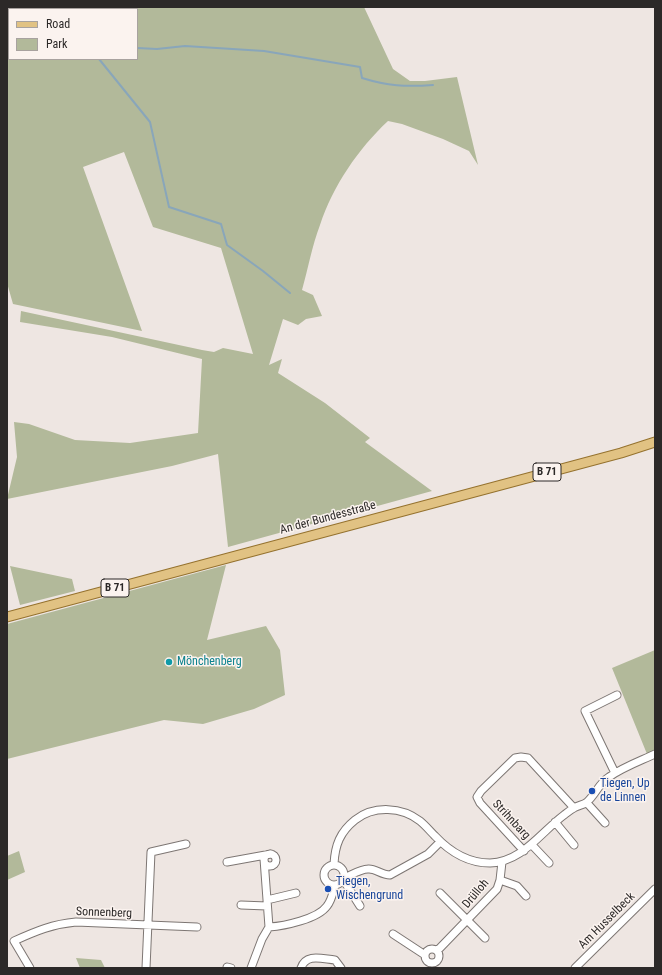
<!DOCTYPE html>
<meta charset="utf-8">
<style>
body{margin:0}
#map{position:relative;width:662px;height:975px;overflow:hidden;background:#eee6e2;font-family:"Roboto Condensed",sans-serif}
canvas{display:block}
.frame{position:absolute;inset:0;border:8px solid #2c2928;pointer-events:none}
.legend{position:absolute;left:8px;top:8px;width:130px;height:52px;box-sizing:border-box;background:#fbf3ef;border:1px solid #a8a29f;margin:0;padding:5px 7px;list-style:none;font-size:12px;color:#2c2928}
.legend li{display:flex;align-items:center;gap:8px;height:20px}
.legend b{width:20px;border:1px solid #a8a29f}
</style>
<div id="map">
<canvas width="662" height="975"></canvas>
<div class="frame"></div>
<ul class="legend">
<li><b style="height:5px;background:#e1c283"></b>Road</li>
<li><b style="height:11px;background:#b2b99a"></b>Park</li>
</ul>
</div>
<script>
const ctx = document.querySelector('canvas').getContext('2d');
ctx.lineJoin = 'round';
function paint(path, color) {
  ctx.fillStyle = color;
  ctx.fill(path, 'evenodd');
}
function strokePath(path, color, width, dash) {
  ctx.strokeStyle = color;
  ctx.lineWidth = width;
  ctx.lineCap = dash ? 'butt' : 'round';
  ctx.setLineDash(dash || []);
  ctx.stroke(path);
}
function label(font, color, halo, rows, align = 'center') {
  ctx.font = font + ' "Roboto Condensed",sans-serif';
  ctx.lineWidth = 3;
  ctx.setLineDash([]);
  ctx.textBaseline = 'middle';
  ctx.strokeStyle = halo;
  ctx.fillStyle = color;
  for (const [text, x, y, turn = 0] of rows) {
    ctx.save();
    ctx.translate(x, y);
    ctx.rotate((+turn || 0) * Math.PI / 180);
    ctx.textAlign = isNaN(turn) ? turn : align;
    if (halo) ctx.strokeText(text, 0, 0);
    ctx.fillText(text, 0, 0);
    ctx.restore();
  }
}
const green = new Path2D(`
 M 7,7 L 364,7 L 393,69 L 410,81 L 425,81 L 457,77 L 478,165 L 469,151 L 443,139 L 402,124 L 388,121 C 358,149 333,186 320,225 C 312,246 308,269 302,290 L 313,295 L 322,316 L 306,319 L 298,325 L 283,319 L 269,365 L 282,359 L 278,373 L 325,403 L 370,438 L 365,442 L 432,491 L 228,547 L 218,454 L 172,466 L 7,499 L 17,457 L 14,422 L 29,424 L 75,440 L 130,443 L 198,433 L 202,359 L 112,337 L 20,322 L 21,311 L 202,350 L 214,352 L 223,348 L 253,354 L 221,248 L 153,227 L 124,152 L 83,167 L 142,331 L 13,304 L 7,283 ZM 9,9 L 137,9 L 137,59 L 9,59 Z
 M 226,565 L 207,640 L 266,626 L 280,650 L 285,695 L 254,709 L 203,724 L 164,720 L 7,759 L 7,624 Z
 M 10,566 L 72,579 L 75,591 L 20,605 Z
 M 655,650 L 655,750 L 647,754 L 612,668 Z
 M 19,851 L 25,872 L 7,880 L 7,856 Z
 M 76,958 L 101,960 L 105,968 L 80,968 Z`);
const stream = new Path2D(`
 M 16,7 L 18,9
 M 137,48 L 157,49 L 185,46 L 264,51 L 360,67 L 362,78 C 388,86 405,87 433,85
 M 99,59 L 150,122 L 169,207 L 221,224 L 227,245 L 263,271 L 290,293`);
const minor = new Path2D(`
 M 615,773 L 585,711 L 617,695
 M 587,803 L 605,823
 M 555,822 L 574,845
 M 532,845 L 549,863
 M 524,851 L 480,803 L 477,797 L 481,791 L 515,758 L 521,757 L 528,758 L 574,808
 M264 860a6 6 0 1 1 12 0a6 6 0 1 1-12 0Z
 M 227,862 L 271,854
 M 502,862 L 500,880 L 517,886 L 526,896
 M 334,864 C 335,845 340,832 355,820 C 374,805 402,807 420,821 C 425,825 430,831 435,836 C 450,852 467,863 490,863 C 522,862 540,833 564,815 C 567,813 570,810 574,808 C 578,805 584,805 587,802 C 596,794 599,783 609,777 C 623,767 640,761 655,754
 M324 875a10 10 0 1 1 20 0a10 10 0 1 1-20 0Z
 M 344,878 C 351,875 361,869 368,869 C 375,868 381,875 390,875 L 428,854 L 440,842
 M 342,881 L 346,884 L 360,906
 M 440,893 L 467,920 L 497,889 L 500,880
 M 267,900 L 296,893
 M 241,905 L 267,906
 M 269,927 C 284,926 318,919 327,906 C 332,900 333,892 335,885
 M 393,934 L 425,955
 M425 956a7 7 0 1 1 14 0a7 7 0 1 1-14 0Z
 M 437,951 L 467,920 L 485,938
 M 227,967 L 231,968
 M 30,968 L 14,941 C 36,931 53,924 76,922 L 197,927
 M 146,968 L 151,852 L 186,844
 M 251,968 L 262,939 L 269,927 L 264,859
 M 301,968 C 306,953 322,959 335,960 L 341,968
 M 575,968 L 655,889`);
const major = new Path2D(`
 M 7,617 L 621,453 L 655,442`);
const markers = [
 [169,662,4,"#0f9aa8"],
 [592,791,4,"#1a4fb4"],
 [328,889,4,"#1a4fb4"]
];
const shields = [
 [547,472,28],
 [115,588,28]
];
const shieldNames = [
 ["B 71",547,472],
 ["B 71",115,588]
];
const streetNames = [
 ["An der Bundesstraße",328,518,-15],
 ["Strihnbarg",511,820,47],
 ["Drülloh",476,894,-50],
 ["Sonnenberg",104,913,2],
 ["Am Husselbeck",607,921,-45]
];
const cultureNames = [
 ["Mönchenberg",177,662]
];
const transitNames = [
 ["Tiegen, Up",600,784],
 ["de Linnen",600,798],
 ["Tiegen,",336,882],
 ["Wischengrund",336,896]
];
paint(green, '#b2b99a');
strokePath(stream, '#89a6ba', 2);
strokePath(minor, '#7d7673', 9);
strokePath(major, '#95722e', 11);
strokePath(minor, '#fff', 7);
strokePath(major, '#e1c283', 9);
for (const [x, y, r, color] of markers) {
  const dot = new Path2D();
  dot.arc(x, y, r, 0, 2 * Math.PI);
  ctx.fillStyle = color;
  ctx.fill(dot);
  strokePath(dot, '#fbf3ef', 1.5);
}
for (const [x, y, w] of shields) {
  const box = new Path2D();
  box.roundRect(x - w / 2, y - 9, w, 18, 3);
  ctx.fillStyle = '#fbf3ef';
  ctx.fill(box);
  strokePath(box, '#2c2928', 1);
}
label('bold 11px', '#2c2928', null, shieldNames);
label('12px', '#2c2928', '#fbf3ef', streetNames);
label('12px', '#0d838f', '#fbf3ef', cultureNames, 'left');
label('12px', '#164399', '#fbf3ef', transitNames, 'left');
</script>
